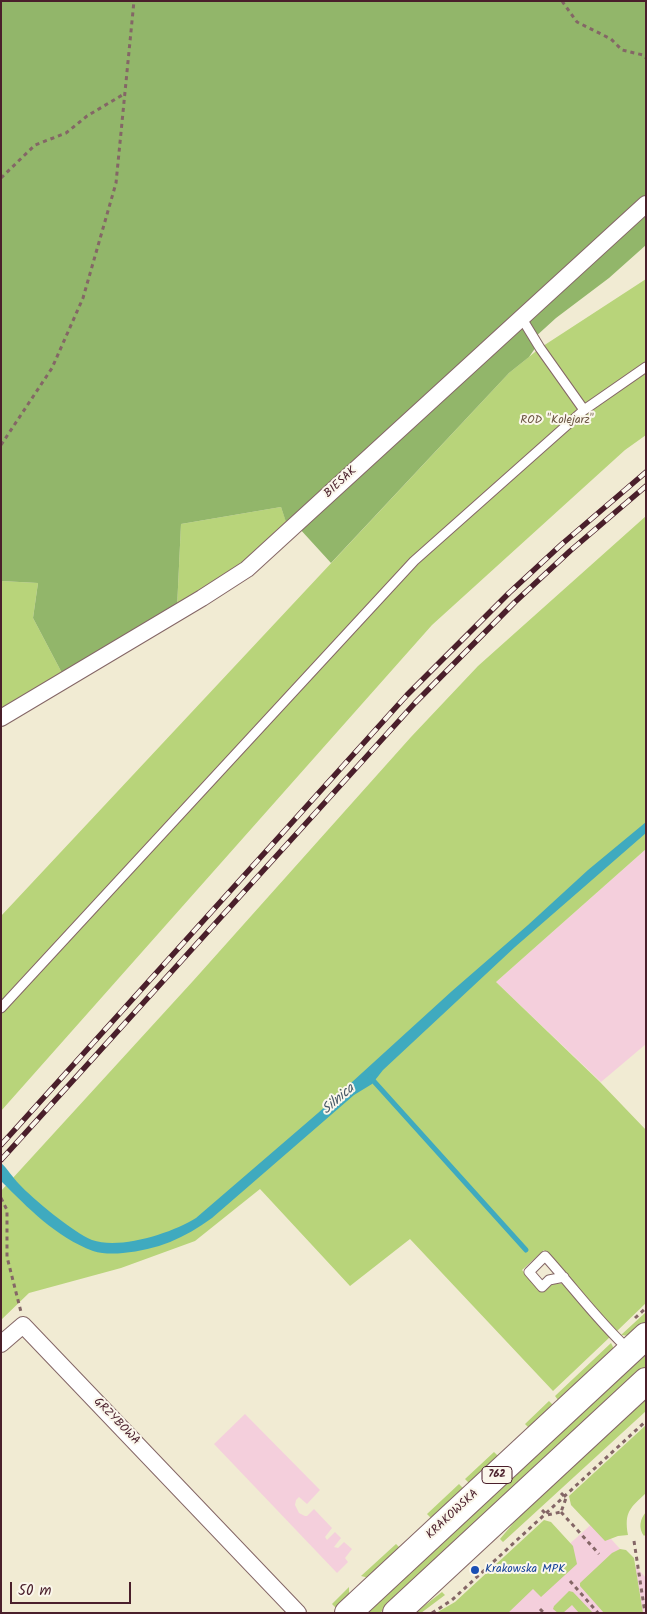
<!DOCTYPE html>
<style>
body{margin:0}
#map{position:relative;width:647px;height:1614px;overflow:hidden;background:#f1ebd3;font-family:Kalam,sans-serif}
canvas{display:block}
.frame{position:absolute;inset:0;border:2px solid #4a1f2b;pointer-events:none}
.scale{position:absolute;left:10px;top:1582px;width:121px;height:22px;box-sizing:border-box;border:2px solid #4a1f2b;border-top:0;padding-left:6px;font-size:15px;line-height:18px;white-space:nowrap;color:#4a1f2b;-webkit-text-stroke:4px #fbf7ec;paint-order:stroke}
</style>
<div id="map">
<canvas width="647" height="1614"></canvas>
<div class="frame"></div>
<div class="scale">50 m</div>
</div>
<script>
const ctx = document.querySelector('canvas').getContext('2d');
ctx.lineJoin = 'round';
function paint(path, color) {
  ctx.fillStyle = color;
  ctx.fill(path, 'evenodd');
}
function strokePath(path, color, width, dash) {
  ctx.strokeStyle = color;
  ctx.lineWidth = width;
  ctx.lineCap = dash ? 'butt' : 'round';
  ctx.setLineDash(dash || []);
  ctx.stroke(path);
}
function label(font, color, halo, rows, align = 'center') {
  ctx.font = font + ' Kalam,sans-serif';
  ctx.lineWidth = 4;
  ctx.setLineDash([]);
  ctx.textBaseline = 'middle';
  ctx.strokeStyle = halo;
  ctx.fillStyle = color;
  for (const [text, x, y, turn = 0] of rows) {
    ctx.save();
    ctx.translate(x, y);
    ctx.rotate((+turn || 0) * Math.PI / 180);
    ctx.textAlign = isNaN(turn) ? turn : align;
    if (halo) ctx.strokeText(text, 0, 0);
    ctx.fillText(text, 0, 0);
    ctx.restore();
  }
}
const built = new Path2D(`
 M 646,849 L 646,1044 L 601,1082 L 496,982 Z
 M 245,1414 L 320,1490 L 307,1504 L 299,1497 L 296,1500 L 295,1505 L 299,1513 L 305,1516 L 307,1516 L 314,1509 L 332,1528 L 325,1537 L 327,1540 L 335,1532 L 341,1538 L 334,1547 L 338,1548 L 344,1542 L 352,1549 L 345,1558 L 348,1562 L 337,1573 L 214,1444 Z
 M 595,1521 L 646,1578 L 646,1613 L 493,1613 Z`);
const green = new Path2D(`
 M 646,279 L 646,435 L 625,450 L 432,625 L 1,1111 L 1,916 L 509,373 L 540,348 Z
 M 281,507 L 288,527 L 244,566 L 177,608 L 181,524 Z
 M 646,516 L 646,849 L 496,982 L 600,1082 L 646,1130 L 646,1303 L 616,1332 L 544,1250 L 522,1270 L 541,1292 C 549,1286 555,1281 565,1285 L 611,1336 L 553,1391 L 410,1239 L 350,1286 L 260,1189 L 195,1241 L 121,1268 L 29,1293 L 1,1320 L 1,1191 L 193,981 L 411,737 L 478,666 Z
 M 1,581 L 38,583 L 33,618 L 63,675 L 1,711 Z
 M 646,1312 L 646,1324 L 629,1336 L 621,1335 Z
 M 611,1343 L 613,1347 L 613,1352 L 558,1400 L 555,1396 Z
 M 646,1350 L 646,1366 L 380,1613 L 363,1613 Z
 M 646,1394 L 646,1411 L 503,1542 L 500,1539 L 536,1496 Z
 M 549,1401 L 554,1406 L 529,1428 L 525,1424 Z
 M 646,1425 L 646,1493 C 630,1508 624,1512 628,1535 L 618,1536 L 605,1541 L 571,1505 L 569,1496 Z
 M 494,1452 L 498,1456 L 471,1485 L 465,1479 Z
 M 459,1484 L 466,1491 L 431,1518 L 427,1514 Z
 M 646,1512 L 646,1534 L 644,1536 C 638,1528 640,1519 646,1512 Z
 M 544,1520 L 551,1522 L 573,1546 L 577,1564 L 541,1597 L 533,1589 L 508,1613 L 436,1613 L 455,1602 Z
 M 396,1544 L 400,1548 L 369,1578 L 361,1576 Z
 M 620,1549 L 626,1550 L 634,1558 L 643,1613 L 604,1613 L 580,1586 L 580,1583 L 612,1553 Z
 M 349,1587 L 349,1595 L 338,1610 L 332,1604 Z
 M 569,1591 L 573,1592 L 593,1613 L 579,1613 L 572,1605 L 563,1613 L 558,1613 L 553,1609 L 554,1606 Z
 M 442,1592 L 445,1595 L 421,1613 L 415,1613 Z`);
const forest = new Path2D(`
 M 1,1 L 646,1 L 646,245 L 609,278 L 556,318 L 534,338 L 538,344 L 529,357 L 509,373 L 331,563 L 299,528 L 290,534 L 281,507 L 181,524 L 177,608 L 63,675 L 33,618 L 38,583 L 1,581 Z`);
const water = new Path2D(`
 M 646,822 L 646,833 L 515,947 L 383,1070 L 372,1084 L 354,1095 L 212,1218 C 185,1238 157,1250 123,1253 C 114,1254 102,1254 93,1251 C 56,1237 28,1208 1,1181 L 1,1163 C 8,1169 12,1177 19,1184 C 33,1199 73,1232 92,1240 C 120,1250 172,1233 196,1218 L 318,1113 L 452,991 L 528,925 L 588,870 Z`);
const stream = new Path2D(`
 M 370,1077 L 526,1250`);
const path = new Path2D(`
 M 562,1 L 577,22 L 611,39 L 622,50 L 643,55 L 646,58
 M 1,178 L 35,145 L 66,133 L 87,116 L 124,94
 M 1,445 L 52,368 L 83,298 L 116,183 L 134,1
 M 1,1198 L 7,1210 L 7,1257 L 21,1312
 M 635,1318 L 646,1308
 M 561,1493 L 566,1498 L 561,1512
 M 542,1510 L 547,1515 L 561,1512
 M 561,1512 L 599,1554
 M 634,1541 L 645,1613
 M 570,1581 L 598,1613
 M 540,1609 L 544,1613
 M 432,1613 L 452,1600 L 646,1421`);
const lane = new Path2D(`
 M 521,317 L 540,348 L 584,410 L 646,367
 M 1,1008 L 414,561 L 584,410
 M 564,1277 L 549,1280 L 542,1287 L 529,1272 L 545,1256 C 573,1287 598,1321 628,1349`);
const street = new Path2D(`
 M 1,718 L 202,598 L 247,569 L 646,204
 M 1,1344 L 23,1325 L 298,1613`);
const primary = new Path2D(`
 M 348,1613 L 646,1336
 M 396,1613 L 646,1381`);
const rail = new Path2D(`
 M 1,1145 L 407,695 L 509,593 L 562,544 L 646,472
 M 1,1160 L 415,703 L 515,602 L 570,551 L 646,486`);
const markers = [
 [475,1570,5,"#1a4fb4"]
];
const shields = [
 [497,1475,30]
];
const shieldNames = [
 ["762",497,1475]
];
const parkNames = [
 ["ROD \"Kolejarz\"",557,421]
];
const streetNames = [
 ["BIESAK",341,483,-43],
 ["GRZYBOWA",116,1422,46],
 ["KRAKOWSKA",453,1515,-43]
];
const transitNames = [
 ["Krakowska MPK",485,1570]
];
const waterNames = [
 ["Silnica",339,1100,-41]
];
paint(built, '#f4cfdc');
paint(green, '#b8d47a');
paint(forest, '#92b66a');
paint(water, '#3faabf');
strokePath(stream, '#3faabf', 5);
strokePath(lane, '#846666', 11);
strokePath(street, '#846666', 18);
strokePath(primary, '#846666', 28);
strokePath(path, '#846666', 3, [4, 4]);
strokePath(lane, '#fff', 9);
strokePath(street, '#fff', 16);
strokePath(primary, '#fff', 26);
strokePath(rail, '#4a1f2b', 5.5);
strokePath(rail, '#fbf7ec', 4, [11]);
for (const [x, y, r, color] of markers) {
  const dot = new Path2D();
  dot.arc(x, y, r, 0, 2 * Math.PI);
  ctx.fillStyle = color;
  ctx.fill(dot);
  strokePath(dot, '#fbf7ec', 2);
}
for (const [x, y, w] of shields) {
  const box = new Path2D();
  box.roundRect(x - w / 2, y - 8.5, w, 17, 4);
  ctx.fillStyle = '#fbf7ec';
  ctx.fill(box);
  strokePath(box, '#4a1f2b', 1);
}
label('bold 11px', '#4a1f2b', null, shieldNames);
label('12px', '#6b5543', '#fbf7ec', parkNames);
label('12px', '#4a1f2b', '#fbf7ec', streetNames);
label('12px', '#164399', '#fbf7ec', transitNames, 'left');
label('italic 14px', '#465766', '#fbf7ec', waterNames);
</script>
